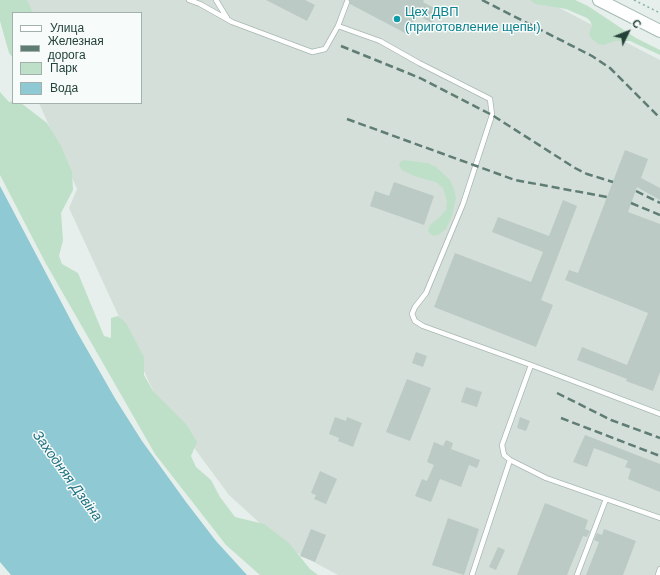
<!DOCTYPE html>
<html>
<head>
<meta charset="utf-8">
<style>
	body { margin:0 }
	#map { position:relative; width:660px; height:575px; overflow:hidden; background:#e6efeb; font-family:Arial,sans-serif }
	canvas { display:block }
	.legend { position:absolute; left:12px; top:12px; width:130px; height:92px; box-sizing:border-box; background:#f7fbf9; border:1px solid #a3b1ad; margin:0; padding:5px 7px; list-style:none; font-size:12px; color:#24423a }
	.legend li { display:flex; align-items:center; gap:8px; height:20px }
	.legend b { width:20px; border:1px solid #a3b1ad }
	.north { position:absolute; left:608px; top:12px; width:40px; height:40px; -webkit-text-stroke:3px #f7fbf9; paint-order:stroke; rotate:47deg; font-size:11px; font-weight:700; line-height:16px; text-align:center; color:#24423a }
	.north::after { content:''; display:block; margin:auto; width:14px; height:18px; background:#24423a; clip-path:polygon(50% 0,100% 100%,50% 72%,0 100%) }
</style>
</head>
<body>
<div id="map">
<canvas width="660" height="575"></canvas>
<ul class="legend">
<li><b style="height:5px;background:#fff"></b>Улица</li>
<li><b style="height:5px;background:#5f7d75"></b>Железная дорога</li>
<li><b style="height:11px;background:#bfe0c8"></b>Парк</li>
<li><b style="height:11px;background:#8ec9d4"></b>Вода</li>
</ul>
<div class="north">С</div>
</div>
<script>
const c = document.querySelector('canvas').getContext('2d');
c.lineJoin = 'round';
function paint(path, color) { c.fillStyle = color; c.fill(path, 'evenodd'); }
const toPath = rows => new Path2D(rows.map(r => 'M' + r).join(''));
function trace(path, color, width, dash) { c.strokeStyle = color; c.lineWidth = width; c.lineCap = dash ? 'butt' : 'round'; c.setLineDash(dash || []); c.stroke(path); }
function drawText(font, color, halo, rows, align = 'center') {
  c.font = font + ' Arial,sans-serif'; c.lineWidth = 3; c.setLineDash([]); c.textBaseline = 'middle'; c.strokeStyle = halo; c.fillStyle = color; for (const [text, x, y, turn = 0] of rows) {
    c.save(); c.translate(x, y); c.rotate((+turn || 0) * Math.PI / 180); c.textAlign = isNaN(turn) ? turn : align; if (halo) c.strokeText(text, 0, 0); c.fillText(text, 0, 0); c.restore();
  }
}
paint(toPath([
	[13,0,544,0,660,60,660,575,338,575,286,547,229,495,155,395,69,208,77,189,39,103,141,103,141,13,16,13]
]), '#d4dfda');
paint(toPath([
	[0,0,27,0,33,13,13,13,13,58,9,53,0,21],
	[530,0,575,0,588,6,636,38,660,50,660,55,630,41,616,41,603,45,598,44,591,38,589,34,592,25,590,21,587,18,566,9,536,4],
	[0,92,9,102,13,101,13,103,21,103,47,123,61,146,72,172,73,190,61,213,63,240,59,256,62,264,78,273,104,336,111,338,111,318,118,316,126,323,144,357,144,375,153,391,186,424,197,442,191,456,196,467,211,480,220,497,235,517,264,524,289,543,310,569,318,575,260,575,226,545,155,454,45,262,0,175],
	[404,160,428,163,436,167,450,180,454,189,456,198,452,216,446,229,438,235,434,236,430,234,428,230,430,225,440,217,446,210,447,201,443,188,436,182,414,176,402,170,399,166,400,162]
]), '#bfe0c8');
paint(toPath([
	[0,186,77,332,116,400,142,441,186,502,216,541,247,575,11,575,0,562]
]), '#8ec9d4');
paint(toPath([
	[266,0,305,0,315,5,307,21],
	[350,0,424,0,423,2,438,10,432,23,417,15,407,34,350,4],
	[625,150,648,159,641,178,660,188,660,200,637,187,628,212,660,224,660,372,653,391,626,381,627,379,577,360,582,347,627,365,648,313,565,280,569,270,578,273],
	[394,182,434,196,424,225,370,206,375,191,389,196],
	[563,200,577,206,541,300,553,305,536,347,434,307,455,253,531,282,543,252,492,232,498,217,549,236],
	[416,352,427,356,423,367,412,363],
	[407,379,431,388,410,441,386,432],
	[466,387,482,392,477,407,461,402],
	[335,417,346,421,347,417,362,423,353,447,338,441,339,438,329,434],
	[520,417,530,421,526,431,517,428],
	[585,435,660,464,660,492,628,479,631,469,625,467,628,461,594,448,587,467,573,462],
	[446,440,453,443,451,449,480,460,477,468,469,465,461,487,440,479,431,502,415,496,422,479,427,481,434,465,427,462,434,442,443,446],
	[320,471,337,479,326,504,314,499,316,495,311,493],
	[545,503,588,520,585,529,590,531,587,537,583,536,567,575,517,575],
	[448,518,479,529,464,575,432,565],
	[311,529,326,535,315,562,300,556],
	[604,529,636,541,623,575,586,575,599,542,594,540,597,533,602,535],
	[498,547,505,550,496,570,489,567]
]), '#bbcac4');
const lane = toPath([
	[189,0,200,4,232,22,312,52,325,49,338,26],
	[216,0,227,18],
	[347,2,338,26,380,41,419,63,490,99,492,115,463,204,426,293,415,307,412,314,415,321,423,326,531,365,660,414],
	[531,365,502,445,504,455,510,460,546,478,660,518],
	[472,575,510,460],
	[577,575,606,499],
	[658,575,660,569]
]);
const secondary = toPath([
	[599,0,660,31]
]);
trace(lane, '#a8b8b2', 6);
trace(secondary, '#a4bbb3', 14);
trace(toPath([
	[634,0,660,13]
]), '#86b3a5', 1.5, [2, 3]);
trace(lane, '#fff', 4.5);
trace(secondary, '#fff', 12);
trace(toPath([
	[482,0,592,56,610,68,660,118],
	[341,46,420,78,492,115,575,168,587,174,613,182],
	[347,119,515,180,607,197],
	[636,191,660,203],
	[631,203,660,215],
	[557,393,611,420,660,438],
	[561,418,660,456]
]), '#5f7d75', 2.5, [8, 4]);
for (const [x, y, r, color] of [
	[397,19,4,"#0f9aa8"]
]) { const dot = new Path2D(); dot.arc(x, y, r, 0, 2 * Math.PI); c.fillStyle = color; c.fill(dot); trace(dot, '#f7fbf9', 1.5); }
drawText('13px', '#0d838f', '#f7fbf9', [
	["Цех ДВП",405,12],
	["(приготовление щепы)",405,27]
], 'left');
drawText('italic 14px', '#1c6f80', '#f7fbf9', [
	["Заходняя Дзвіна",67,476,54]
]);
</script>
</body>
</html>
